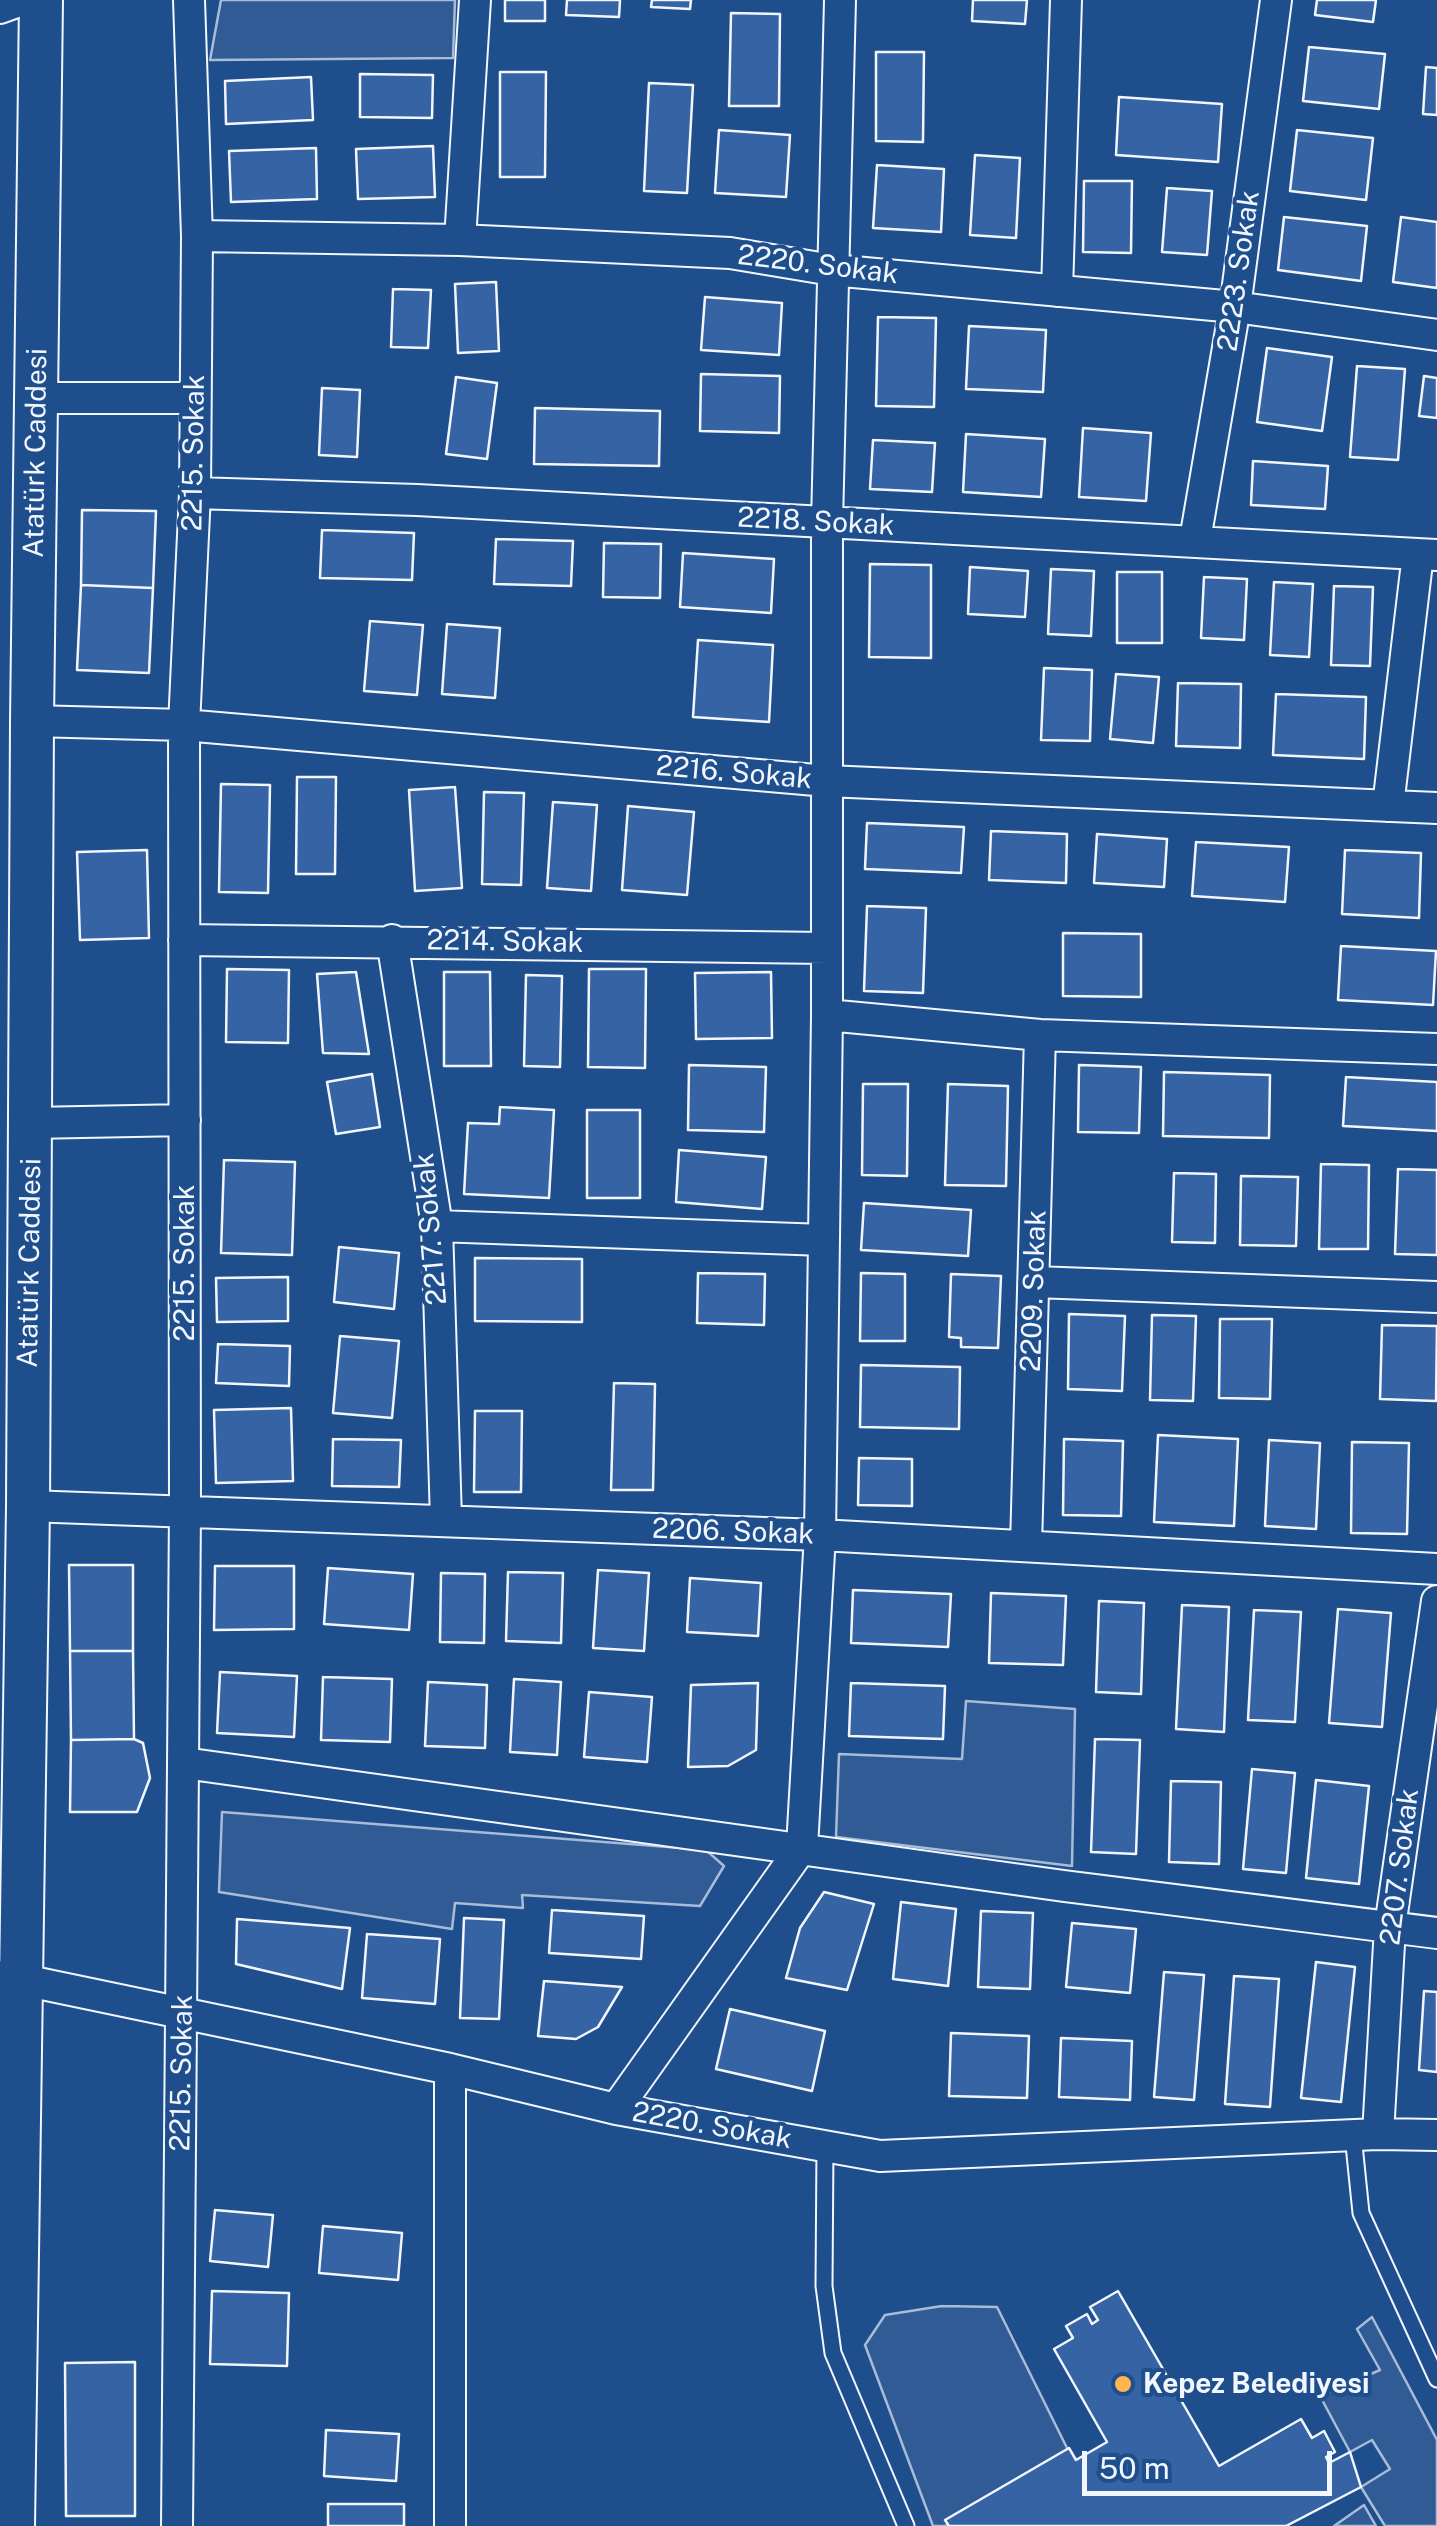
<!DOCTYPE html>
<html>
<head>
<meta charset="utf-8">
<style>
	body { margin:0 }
	#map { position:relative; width:1437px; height:2526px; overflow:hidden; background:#1f4e8c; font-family:"Public Sans",sans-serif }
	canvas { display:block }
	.scale { position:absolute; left:1082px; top:2451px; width:250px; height:45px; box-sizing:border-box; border:5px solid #f2f6ff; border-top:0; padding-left:12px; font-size:30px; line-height:35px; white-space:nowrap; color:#f2f6ff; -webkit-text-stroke:8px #1f4e8c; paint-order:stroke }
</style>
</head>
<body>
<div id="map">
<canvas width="1437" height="2526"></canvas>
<div class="scale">50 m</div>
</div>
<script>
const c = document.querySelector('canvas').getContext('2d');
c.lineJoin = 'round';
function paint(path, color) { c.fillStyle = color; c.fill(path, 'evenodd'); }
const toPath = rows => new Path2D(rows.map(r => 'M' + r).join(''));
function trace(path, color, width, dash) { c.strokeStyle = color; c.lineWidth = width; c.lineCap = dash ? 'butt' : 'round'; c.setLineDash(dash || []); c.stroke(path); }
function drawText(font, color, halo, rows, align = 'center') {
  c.font = font + ' "Public Sans",sans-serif'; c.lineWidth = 8; c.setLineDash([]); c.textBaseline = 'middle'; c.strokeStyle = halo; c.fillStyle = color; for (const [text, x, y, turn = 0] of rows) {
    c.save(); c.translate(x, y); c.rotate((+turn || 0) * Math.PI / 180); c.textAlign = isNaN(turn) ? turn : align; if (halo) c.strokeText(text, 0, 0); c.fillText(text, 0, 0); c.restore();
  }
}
const green = toPath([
	[221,0,455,0,453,58,210,60,221,0],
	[966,1701,1075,1709,1072,1866,836,1837,839,1754,962,1759,966,1701],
	[222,1812,706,1850,724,1866,700,1906,522,1895,523,1908,455,1903,452,1929,219,1892,222,1812],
	[942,2306,997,2307,1073,2460,945,2526,933,2526,865,2345,885,2315,942,2306],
	[1372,2317,1437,2440,1437,2526,1385,2526,1361,2487,1390,2469,1372,2440,1350,2452,1320,2396,1380,2370,1357,2329,1372,2317],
	[1364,2505,1376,2526,1334,2526,1364,2505]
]);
paint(green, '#305b95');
trace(green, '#a8bbd7', 2.5);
const building = toPath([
	[505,0,545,0,545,21,505,21,505,0],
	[567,0,620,0,619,17,566,15,567,0],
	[652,0,691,0,690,9,651,7,652,0],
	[973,0,1027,0,1025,24,972,21,973,0],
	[1317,0,1376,0,1373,22,1315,15,1317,0],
	[731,13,780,14,779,106,729,106,731,13],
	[1309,47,1385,54,1379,109,1303,101,1309,47],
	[876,52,924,52,923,142,876,141,876,52],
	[1426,67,1437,68,1437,115,1423,114,1426,67],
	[500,72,546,72,545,177,500,177,500,72],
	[360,74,433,75,432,118,360,117,360,74],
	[311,77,313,120,226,124,225,81,311,77],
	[649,83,693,85,687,193,644,191,649,83],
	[1119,97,1222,104,1218,162,1116,155,1119,97],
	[719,130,790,135,786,197,715,193,719,130],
	[1297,130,1373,138,1366,200,1290,191,1297,130],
	[433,146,435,197,358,199,356,149,433,146],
	[316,148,317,199,231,202,229,151,316,148],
	[975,155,1020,158,1016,238,970,235,975,155],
	[877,165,944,169,941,232,873,228,877,165],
	[1084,181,1132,181,1131,253,1083,252,1084,181],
	[1167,188,1212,191,1207,255,1162,252,1167,188],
	[1284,217,1367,226,1361,281,1278,270,1284,217],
	[1401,217,1437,222,1437,288,1393,282,1401,217],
	[496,282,499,351,458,353,455,284,496,282],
	[393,289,431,290,428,348,391,347,393,289],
	[705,297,782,303,779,355,701,350,705,297],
	[878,317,936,318,934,407,876,406,878,317],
	[969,326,1046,330,1043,392,966,389,969,326],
	[1267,348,1332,357,1322,431,1257,422,1267,348],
	[1357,366,1405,369,1398,460,1350,457,1357,366],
	[701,374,780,376,779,433,700,431,701,374],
	[1424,376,1437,378,1437,418,1419,416,1424,376],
	[456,377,497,383,487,459,446,454,456,377],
	[322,388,360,390,357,457,319,455,322,388],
	[535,408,660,411,659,466,534,464,535,408],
	[1083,428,1151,433,1146,501,1079,497,1083,428],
	[966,434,1045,439,1041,497,963,492,966,434],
	[873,440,935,443,932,492,870,489,873,440],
	[1253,461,1328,466,1325,509,1251,505,1253,461],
	[82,510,156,511,153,588,81,585,82,510],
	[322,530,414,533,412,580,320,578,322,530],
	[496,539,573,541,571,586,494,584,496,539],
	[604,543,661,544,660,598,603,597,604,543],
	[683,553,774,559,771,613,680,607,683,553],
	[870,564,931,565,931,658,869,657,870,564],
	[970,567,1028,571,1025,617,968,614,970,567],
	[1051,569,1094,571,1091,636,1048,634,1051,569],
	[1117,572,1162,572,1162,643,1117,643,1117,572],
	[1204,577,1247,579,1244,640,1201,638,1204,577],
	[1274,582,1313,584,1309,657,1270,655,1274,582],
	[81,585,153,588,149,673,77,670,81,585],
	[1334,586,1373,587,1370,666,1331,665,1334,586],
	[370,621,423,625,417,695,364,691,370,621],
	[447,624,500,628,495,698,442,694,447,624],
	[698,640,773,645,769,722,693,717,698,640],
	[1044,668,1092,670,1090,741,1041,740,1044,668],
	[1116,674,1159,677,1153,743,1110,739,1116,674],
	[1178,683,1241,684,1240,748,1176,746,1178,683],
	[1276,694,1366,697,1364,759,1273,755,1276,694],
	[297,777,336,777,335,874,296,874,297,777],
	[221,784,270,785,268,893,219,892,221,784],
	[455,787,462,888,415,891,409,790,455,787],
	[484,792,524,793,521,885,482,884,484,792],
	[553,802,597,805,591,891,547,888,553,802],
	[628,806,694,812,687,895,622,890,628,806],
	[867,823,964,827,961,873,865,869,867,823],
	[991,831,1067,834,1066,883,989,880,991,831],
	[1097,834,1167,839,1164,887,1094,883,1097,834],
	[1196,842,1289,847,1285,902,1192,896,1196,842],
	[147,850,149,938,80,940,77,852,147,850],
	[1345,850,1421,853,1419,918,1342,914,1345,850],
	[867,906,926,908,923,993,864,991,867,906],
	[1063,933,1141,934,1141,997,1063,996,1063,933],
	[1341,946,1436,951,1433,1005,1338,1000,1341,946],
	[227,969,289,970,288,1043,226,1042,227,969],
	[589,969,646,969,645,1068,588,1067,589,969],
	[356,972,369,1054,323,1053,317,974,356,972],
	[444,972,490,972,491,1066,444,1066,444,972],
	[771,972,772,1038,696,1039,695,973,771,972],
	[526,975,562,976,560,1067,524,1066,526,975],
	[689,1065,766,1067,764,1132,688,1130,689,1065],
	[1079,1065,1141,1067,1139,1133,1078,1132,1079,1065],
	[1164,1072,1270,1075,1269,1138,1163,1136,1164,1072],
	[372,1074,380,1127,336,1134,327,1082,372,1074],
	[1346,1077,1437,1082,1437,1131,1343,1126,1346,1077],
	[863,1084,908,1084,907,1176,862,1175,863,1084],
	[948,1084,1008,1086,1006,1186,945,1185,948,1084],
	[500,1107,554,1110,549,1198,464,1194,468,1123,499,1124,500,1107],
	[587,1110,640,1110,640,1198,587,1198,587,1110],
	[679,1150,766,1157,762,1209,676,1202,679,1150],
	[224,1160,295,1162,292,1255,221,1253,224,1160],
	[1321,1164,1369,1165,1368,1249,1319,1249,1321,1164],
	[1398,1169,1437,1170,1437,1255,1395,1254,1398,1169],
	[1174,1173,1216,1174,1215,1243,1172,1242,1174,1173],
	[1241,1176,1298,1177,1296,1246,1240,1245,1241,1176],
	[864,1203,971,1210,968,1256,861,1250,864,1203],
	[339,1247,399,1253,394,1309,334,1302,339,1247],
	[475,1258,582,1259,582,1322,475,1321,475,1258],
	[698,1273,765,1274,764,1325,697,1323,698,1273],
	[861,1273,905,1274,905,1341,860,1341,861,1273],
	[951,1274,1001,1276,998,1348,961,1347,961,1338,949,1337,951,1274],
	[288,1277,288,1321,217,1322,216,1278,288,1277],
	[1069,1314,1125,1316,1122,1391,1068,1389,1069,1314],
	[1152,1315,1196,1316,1193,1401,1150,1400,1152,1315],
	[1220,1319,1272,1319,1270,1399,1219,1398,1220,1319],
	[1382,1325,1437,1326,1436,1401,1380,1399,1382,1325],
	[340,1336,399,1341,392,1418,333,1413,340,1336],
	[218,1344,290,1346,289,1386,216,1383,218,1344],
	[861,1365,960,1367,959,1429,860,1427,861,1365],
	[614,1383,655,1384,653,1490,611,1490,614,1383],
	[291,1408,293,1481,216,1483,214,1410,291,1408],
	[475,1411,522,1411,521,1492,474,1492,475,1411],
	[1158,1435,1238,1439,1234,1526,1154,1522,1158,1435],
	[333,1439,401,1440,399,1487,332,1486,333,1439],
	[1064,1439,1123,1441,1121,1516,1063,1515,1064,1439],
	[1269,1440,1320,1443,1316,1529,1265,1526,1269,1440],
	[1352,1442,1409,1443,1407,1534,1351,1533,1352,1442],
	[859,1458,912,1459,912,1506,858,1505,859,1458],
	[69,1565,133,1565,133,1651,70,1651,69,1565],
	[215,1566,294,1566,294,1629,214,1630,215,1566],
	[328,1568,413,1574,409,1630,324,1624,328,1568],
	[598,1570,649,1573,644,1651,593,1648,598,1570],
	[508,1572,563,1573,561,1643,506,1641,508,1572],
	[441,1573,485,1574,484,1643,440,1642,441,1573],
	[690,1578,761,1583,758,1636,687,1632,690,1578],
	[853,1590,951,1594,948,1647,851,1643,853,1590],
	[991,1593,1066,1596,1063,1665,989,1663,991,1593],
	[1099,1601,1144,1603,1141,1694,1096,1692,1099,1601],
	[1182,1605,1229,1607,1224,1732,1176,1729,1182,1605],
	[1338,1609,1391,1613,1382,1727,1329,1723,1338,1609],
	[1254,1610,1301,1612,1295,1722,1248,1720,1254,1610],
	[70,1651,133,1651,134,1739,71,1740,70,1651],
	[220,1672,297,1676,294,1737,217,1733,220,1672],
	[323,1677,392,1679,390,1742,321,1740,323,1677],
	[514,1679,561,1682,557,1755,510,1752,514,1679],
	[428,1682,487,1685,485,1748,425,1746,428,1682],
	[758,1683,756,1750,728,1766,688,1767,691,1685,758,1683],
	[851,1683,945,1686,943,1739,849,1736,851,1683],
	[589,1692,652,1697,647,1762,584,1757,589,1692],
	[134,1739,143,1743,150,1778,137,1812,70,1812,71,1740,134,1739],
	[1095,1739,1140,1740,1136,1854,1091,1852,1095,1739],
	[1252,1769,1295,1773,1286,1873,1243,1869,1252,1769],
	[1316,1780,1369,1786,1359,1884,1306,1878,1316,1780],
	[1171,1781,1221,1782,1219,1864,1169,1862,1171,1781],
	[824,1892,874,1904,847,1990,786,1978,800,1928,824,1892],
	[901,1902,956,1909,948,1986,893,1979,901,1902],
	[552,1910,644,1916,641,1959,549,1953,552,1910],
	[981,1911,1033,1913,1030,1989,978,1987,981,1911],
	[464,1918,504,1920,499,2019,460,2018,464,1918],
	[237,1919,350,1928,342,1989,236,1964,237,1919],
	[1072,1923,1136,1929,1130,1993,1066,1987,1072,1923],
	[367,1934,440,1939,435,2004,362,1998,367,1934],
	[1316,1962,1355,1967,1341,2102,1301,2098,1316,1962],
	[1164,1972,1204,1975,1194,2100,1154,2097,1164,1972],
	[1234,1976,1279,1979,1270,2107,1225,2104,1234,1976],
	[544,1981,622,1987,598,2027,576,2039,538,2036,544,1981],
	[1424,1991,1437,1992,1437,2072,1419,2070,1424,1991],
	[730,2009,825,2031,812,2091,716,2069,730,2009],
	[951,2033,1029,2036,1027,2098,949,2096,951,2033],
	[1061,2038,1132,2041,1130,2100,1059,2097,1061,2038],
	[215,2210,273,2215,268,2267,210,2261,215,2210],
	[323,2226,402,2233,398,2280,319,2273,323,2226],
	[212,2291,289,2293,287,2366,210,2364,212,2291],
	[1118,2291,1219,2466,1301,2419,1312,2438,1324,2431,1335,2452,1326,2457,1329,2463,1350,2452,1361,2487,1286,2526,949,2526,945,2520,1069,2448,1076,2460,1107,2442,1054,2349,1073,2338,1066,2326,1087,2314,1092,2324,1098,2320,1090,2307,1118,2291],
	[135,2362,135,2516,66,2516,65,2363,135,2362],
	[326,2430,399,2434,396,2481,324,2476,326,2430],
	[328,2504,404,2504,404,2526,328,2526,328,2504]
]);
paint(building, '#3563a3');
trace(building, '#f2f6ff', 2.5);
const service = toPath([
	[1353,2135,1361,2213,1437,2379],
	[825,2146,824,2286,833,2353,906,2526]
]);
const minor = toPath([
	[0,8,22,0],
	[197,236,460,240,730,253,832,270,1235,307,1437,335],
	[460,240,475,0],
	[1057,291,1066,0],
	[38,398,195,398],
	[195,493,417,500,1437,555],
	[1195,540,1235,307,1276,0],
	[32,721,184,725,827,781,1437,808],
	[1388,806,1418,554],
	[184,940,827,948],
	[392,940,437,1226,446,1520],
	[827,1015,1040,1035,1437,1049],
	[31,1123,185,1120],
	[437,1226,824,1240],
	[1035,1282,1437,1297],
	[28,1506,820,1535,1437,1569],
	[1026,1546,1040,1035],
	[184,1763,1064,1886,1437,1933],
	[4,1976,450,2069,616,2109,880,2156,1378,2134,1437,2135],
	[450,2069,450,2526],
	[616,2109,802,1847,820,1535,827,1015,827,523,840,0],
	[1378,2134,1390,1927,1437,1601],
	[177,2526,185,1509,184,725,195,493,197,236,189,0]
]);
const secondary = toPath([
	[13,2526,28,1506,32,721,41,0]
]);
trace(service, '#f2f6ff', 19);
trace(minor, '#f2f6ff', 34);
trace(secondary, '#f2f6ff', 46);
trace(service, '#1f4e8c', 15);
trace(minor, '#1f4e8c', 30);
trace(secondary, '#1f4e8c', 42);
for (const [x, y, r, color] of [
	[1123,2384,10,"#ffb74d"]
]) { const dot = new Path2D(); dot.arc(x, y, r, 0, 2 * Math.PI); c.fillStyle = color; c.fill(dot); trace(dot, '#1f4e8c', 4); }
drawText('28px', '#f2f6ff', '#1f4e8c', [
	["2220. Sokak",818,265,7],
	["2223. Sokak",1239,271,-82],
	["Atatürk Caddesi",36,453,-89],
	["2215. Sokak",194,453,-89],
	["2218. Sokak",816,522,3],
	["2216. Sokak",734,773,5],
	["2214. Sokak",505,942,1],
	["2217. Sokak",431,1229,-95],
	["Atatürk Caddesi",30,1263,-89],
	["2215. Sokak",185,1263,-90],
	["2209. Sokak",1034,1291,-88],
	["2206. Sokak",733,1532,2],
	["2207. Sokak",1400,1867,-83],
	["2215. Sokak",182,2073,-89],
	["2220. Sokak",712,2126,10]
]);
drawText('bold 28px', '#f2f6ff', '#1f4e8c', [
	["Kepez Belediyesi",1143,2384]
], 'left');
</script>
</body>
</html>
